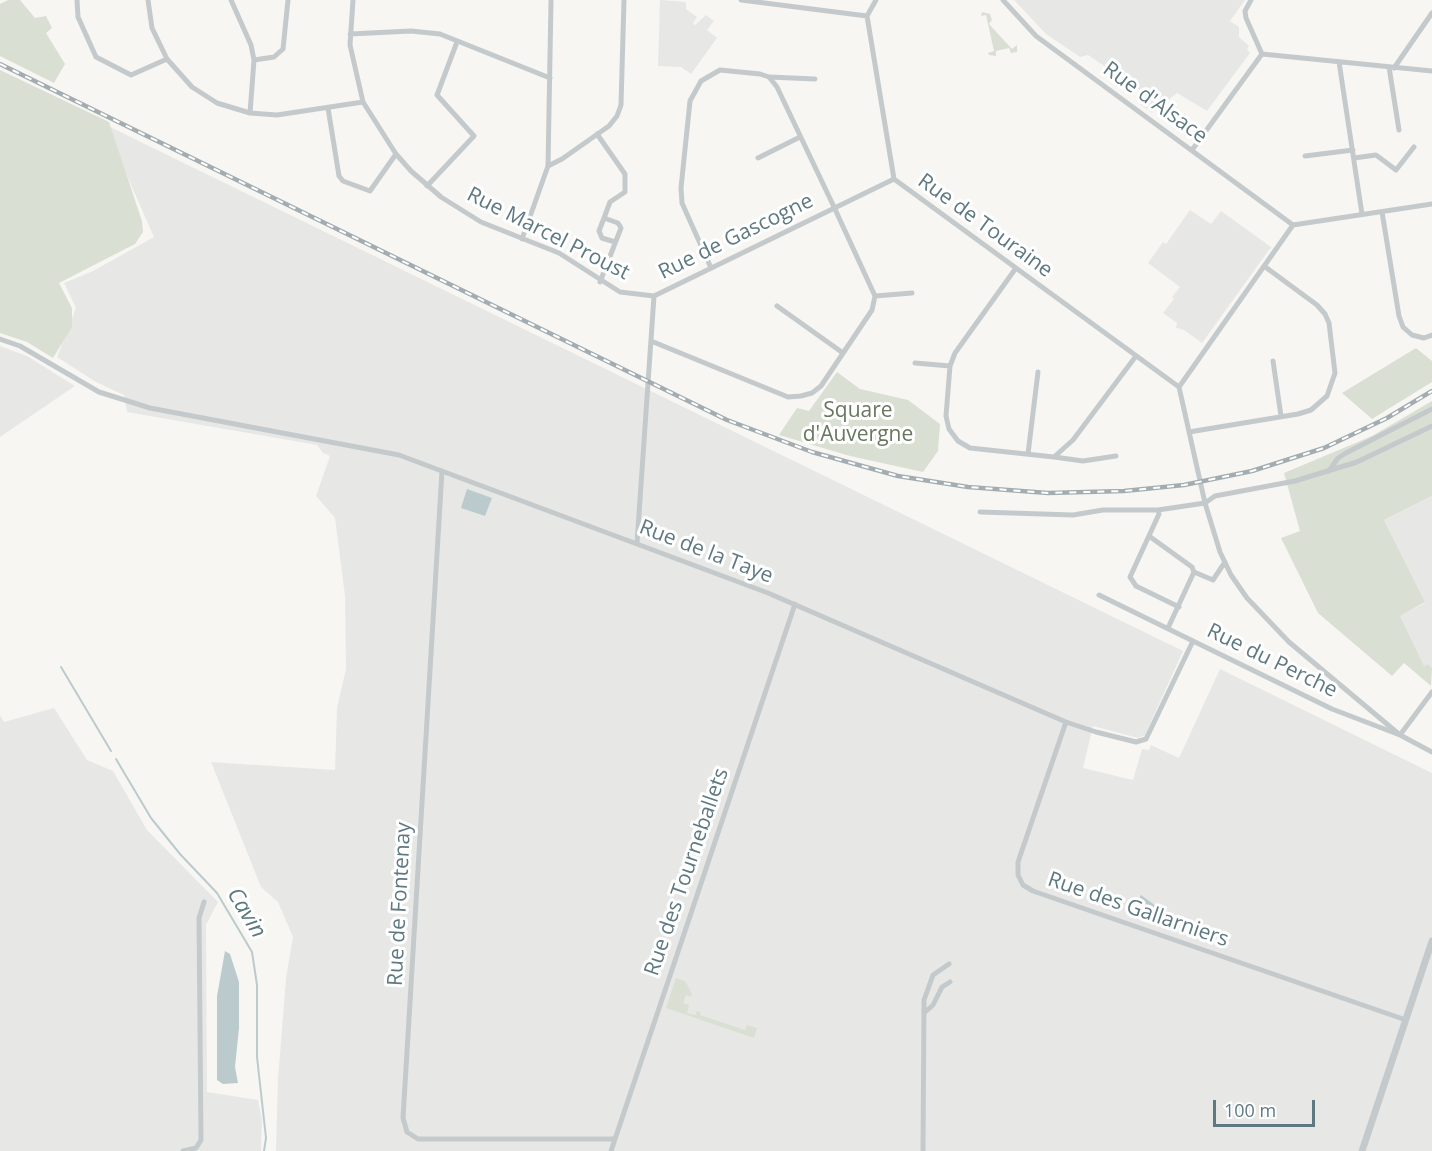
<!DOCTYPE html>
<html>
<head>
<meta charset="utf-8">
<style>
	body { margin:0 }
	#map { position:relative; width:1432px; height:1151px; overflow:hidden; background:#f7f6f3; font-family:"Open Sans",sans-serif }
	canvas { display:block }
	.scale { position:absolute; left:1213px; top:1100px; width:102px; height:27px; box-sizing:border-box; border:3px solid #5e7981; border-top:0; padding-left:8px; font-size:18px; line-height:21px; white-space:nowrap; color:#5e7981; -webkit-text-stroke:4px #fff; paint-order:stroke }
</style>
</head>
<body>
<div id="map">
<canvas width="1432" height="1151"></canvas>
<div class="scale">100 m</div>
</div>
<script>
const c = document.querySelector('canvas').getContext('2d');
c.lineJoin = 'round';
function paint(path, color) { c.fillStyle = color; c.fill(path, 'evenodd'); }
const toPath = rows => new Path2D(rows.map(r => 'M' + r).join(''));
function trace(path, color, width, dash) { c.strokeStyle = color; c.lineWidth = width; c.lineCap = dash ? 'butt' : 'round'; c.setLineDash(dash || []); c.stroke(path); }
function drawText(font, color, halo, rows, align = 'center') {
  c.font = font + ' "Open Sans",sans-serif'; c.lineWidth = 6; c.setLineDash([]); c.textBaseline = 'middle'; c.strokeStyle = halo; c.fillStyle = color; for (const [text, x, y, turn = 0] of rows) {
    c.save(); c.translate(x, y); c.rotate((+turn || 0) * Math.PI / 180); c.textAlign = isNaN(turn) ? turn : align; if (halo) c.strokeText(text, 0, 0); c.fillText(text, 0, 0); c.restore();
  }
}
paint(toPath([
	[660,0,686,2,686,9,697,17,693,23,695,25,706,15,714,21,707,30,717,38,691,74,681,67,658,66],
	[1014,0,1245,0,1230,21,1239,27,1239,37,1249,46,1247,49,1250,53,1207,111,1177,93,1152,113,1140,104,1146,94,1088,55,1080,57,1046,34],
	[104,124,1183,651,1145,735,1138,738,1093,726,1083,768,1133,780,1142,749,1149,750,1151,745,1179,758,1220,669,1432,773,1432,1151,276,1151,278,1079,286,978,293,937,278,902,261,887,211,762,335,770,337,708,346,669,345,596,335,518,316,496,330,456,323,453,317,445,127,412,124,395,96,382,57,357,76,308,64,283,93,271,154,237],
	[1190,210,1211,224,1221,211,1271,247,1202,343,1184,330,1176,328,1177,323,1163,313,1174,299,1172,297,1180,287,1148,263,1163,242,1166,244],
	[0,346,27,356,75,386,0,437],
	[1432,496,1432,668,1428,664,1424,666,1399,616,1425,603,1384,520],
	[54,708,87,760,113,771,147,830,218,902,206,925,207,1092,258,1100,262,1120,261,1151,0,1151,0,715,4,722]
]), '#e7e8e6');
paint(toPath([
	[8,0,20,0,35,18,46,16,52,28,46,33,65,64,54,83,0,56,0,4],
	[982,12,990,14,992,20,989,24,1012,49,1017,45,1017,52,1011,53,1009,48,996,51,996,56,989,55,988,53,994,51,986,15,981,16],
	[0,70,109,122,142,221,143,232,135,244,59,283,72,308,72,327,53,358,27,342,0,333],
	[1416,348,1432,361,1432,382,1372,419,1342,393],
	[837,372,860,389,908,400,940,424,938,451,923,472,850,456,779,435,797,408,809,411],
	[1432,401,1432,496,1384,520,1425,602,1400,616,1424,666,1428,664,1432,668,1431,686,1404,663,1392,676,1318,613,1281,538,1300,531,1284,473,1372,436],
	[676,978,685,981,692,994,691,997,686,995,683,1003,689,1005,687,1013,695,1015,697,1011,700,1012,700,1015,745,1030,747,1025,757,1028,754,1038,666,1008]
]), '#dadfd3');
paint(toPath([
	[467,489,492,498,485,516,461,508],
	[1141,895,1175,920,1170,928,1130,914],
	[225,951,230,954,239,982,239,1028,235,1067,238,1083,223,1084,217,1080,217,996]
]), '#bbcbcd');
trace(toPath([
	[61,667,111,751],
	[116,759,151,818,180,854,217,893,252,952,257,985,257,1057,266,1138,264,1151]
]), '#bbcbcd', 2);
trace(toPath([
	[77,0,78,17,96,57,131,75,167,59],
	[148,0,152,28,167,59,192,87,217,103,250,113,277,115,363,102],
	[231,0,251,45,254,60,250,113],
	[353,0,350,45,363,102,396,154,411,171,441,197,481,222,559,253,620,292,654,296],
	[741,0,867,16],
	[876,0,867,16,894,179,1179,387],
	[1003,0,1036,36,1293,225],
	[1251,0,1245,11,1246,18,1262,54],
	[350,34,411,31,440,34,550,78],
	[1262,54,1432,71],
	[254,60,274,57,283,49,288,0],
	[1339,62,1362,214],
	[1389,67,1399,130],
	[1394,68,1432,13],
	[769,77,815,79],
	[328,108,339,176,343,181,370,191,396,154],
	[597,134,625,174,625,192,610,202,604,218,618,223,621,228,600,282],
	[1192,150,1262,54],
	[1305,156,1353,150],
	[758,158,800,137],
	[1354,158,1376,155,1396,170,1414,147],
	[548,166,562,159,609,126,617,116,621,105,624,0],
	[427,186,474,136,437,95,457,42],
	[1382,212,1399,316,1403,327,1412,335,1424,338,1432,335],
	[604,218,599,231,602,238,615,242],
	[522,239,548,166,551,1],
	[1016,268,955,353,950,366,946,416,949,429,958,441,970,448,1054,457,1073,440,1136,356],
	[654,296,894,179],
	[875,296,912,293],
	[777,306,843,353],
	[0,339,20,346,99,392,150,408,399,455,768,593,1066,722,1096,732,1136,742,1146,739,1193,641],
	[651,341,788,397,801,396,812,393,821,386,872,310,875,296,834,207,777,87,769,77,760,74,720,70,701,81,690,101,681,188,682,203,711,268],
	[1273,361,1281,416],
	[915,363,950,366],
	[1189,432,1298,414,1311,410,1327,396,1335,373,1329,323,1325,314,1317,305,1264,266],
	[1028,454,1038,372],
	[1054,457,1083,461,1116,456],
	[442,471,403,1118,407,1132,418,1139,613,1139],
	[1329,471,1338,458,1346,453,1432,409],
	[1158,510,1159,514,1130,577,1136,586,1179,607],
	[980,512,1073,515,1103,510,1158,510,1205,503,1215,496,1295,481,1357,462,1432,426],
	[1149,536,1192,567,1194,572,1168,628],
	[637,543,654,296],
	[1194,572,1213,580,1225,562],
	[1099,595,1332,709,1400,735,1432,752],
	[1066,722,1018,862,1018,875,1023,885,1033,891,1406,1020],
	[1400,735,1289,642,1247,598,1231,575,1220,552,1205,503,1179,387,1293,225,1432,204],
	[1400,735,1432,692],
	[924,1013,933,1005,942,987,950,982],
	[183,1151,196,1148,201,1140,199,918,204,902],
	[611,1151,795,604],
	[923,1151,924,1000,933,975,949,964]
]), '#c4cacc', 5);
trace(toPath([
	[1362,1151,1432,941]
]), '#c4cacc', 7);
const rail = toPath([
	[0,64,727,420,812,452,898,476,968,487,1048,493,1124,491,1184,485,1252,471,1324,448,1387,418,1432,391]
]);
trace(rail, '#a3adb1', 4.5);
trace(rail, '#fff', 2, [7]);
drawText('21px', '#5e7981', '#fff', [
	["Rue d'Alsace",1155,103,36],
	["Rue de Touraine",985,226,36],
	["Rue Marcel Proust",548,234,27],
	["Rue de Gascogne",736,237,-26],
	["Rue de la Taye",706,552,21],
	["Rue du Perche",1272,661,26],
	["Rue des Tourneballets",687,872,-71],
	["Rue de Fontenay",400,904,-87],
	["Rue des Gallarniers",1138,910,19]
]);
drawText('21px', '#68785e', '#fff', [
	["Square",858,411],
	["d'Auvergne",858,435]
]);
drawText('italic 22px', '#597a7c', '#fff', [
	["Cavin",246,913,59]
]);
</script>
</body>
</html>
